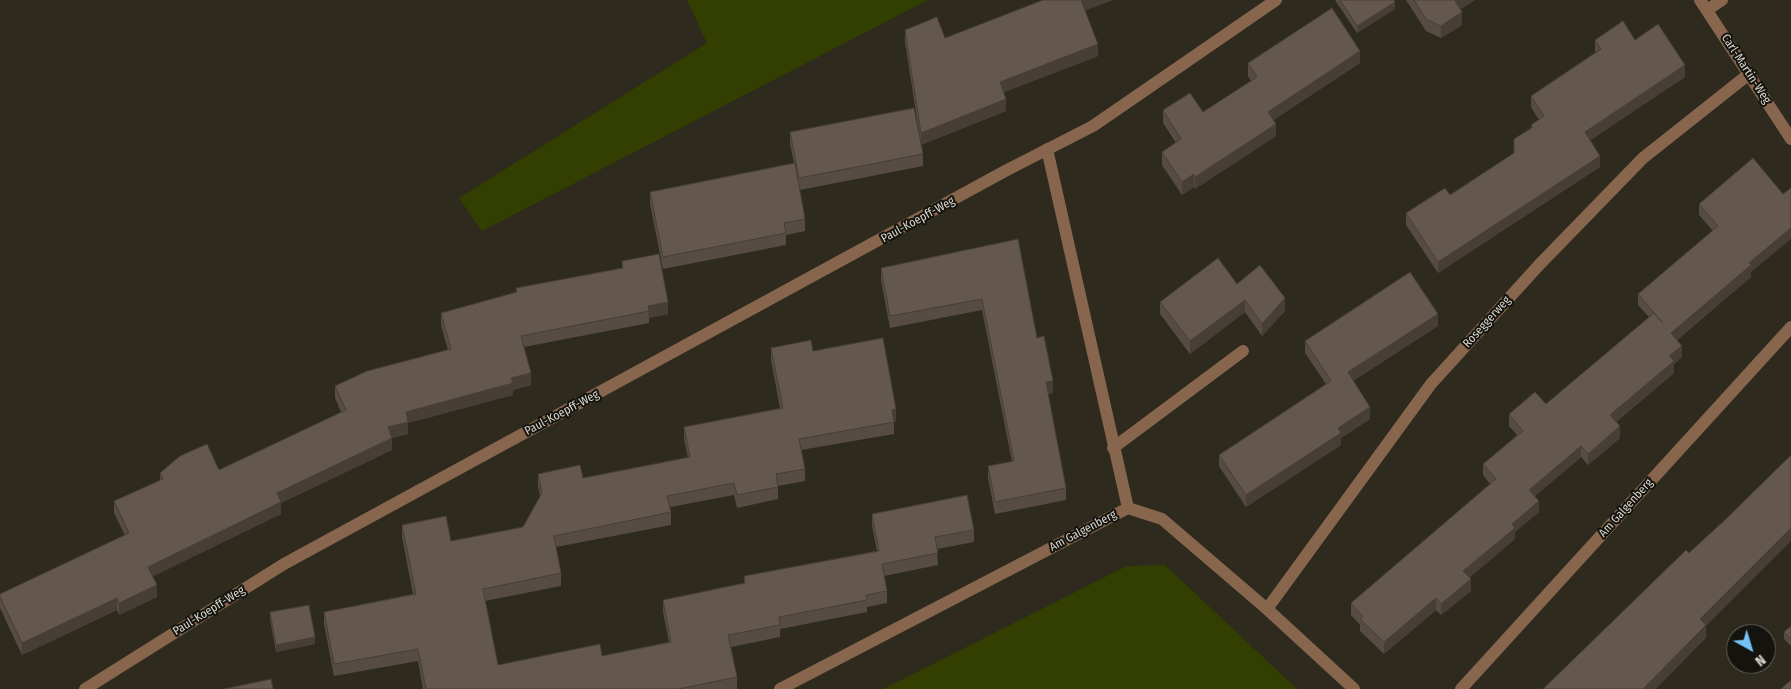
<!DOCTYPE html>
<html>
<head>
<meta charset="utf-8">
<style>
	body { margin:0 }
	#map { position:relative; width:1791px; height:689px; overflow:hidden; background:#2e2a1e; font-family:"Fira Sans Condensed",sans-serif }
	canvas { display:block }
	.north { position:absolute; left:1726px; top:624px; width:50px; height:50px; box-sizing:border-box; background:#14130d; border:1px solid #63615b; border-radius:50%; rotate:141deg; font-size:14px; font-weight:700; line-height:20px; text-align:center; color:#d9d7cf }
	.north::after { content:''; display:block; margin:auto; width:18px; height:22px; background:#73c1f5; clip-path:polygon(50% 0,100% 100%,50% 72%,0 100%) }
</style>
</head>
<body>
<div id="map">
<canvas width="1791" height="689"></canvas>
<div class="north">N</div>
</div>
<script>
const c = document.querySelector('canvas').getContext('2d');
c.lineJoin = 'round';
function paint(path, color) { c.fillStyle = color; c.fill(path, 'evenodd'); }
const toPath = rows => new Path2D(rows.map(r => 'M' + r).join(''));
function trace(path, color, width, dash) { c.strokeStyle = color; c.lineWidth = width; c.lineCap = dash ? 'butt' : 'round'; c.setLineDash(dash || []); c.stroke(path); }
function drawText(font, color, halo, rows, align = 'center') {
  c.font = font + ' "Fira Sans Condensed",sans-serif'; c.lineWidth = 4; c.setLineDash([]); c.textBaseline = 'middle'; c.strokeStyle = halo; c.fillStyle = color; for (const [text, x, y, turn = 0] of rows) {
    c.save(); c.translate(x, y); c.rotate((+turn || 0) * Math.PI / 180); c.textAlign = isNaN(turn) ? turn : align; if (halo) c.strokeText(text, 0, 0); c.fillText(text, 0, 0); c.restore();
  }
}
paint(toPath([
	[687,0,928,0,482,231,459,198,707,43],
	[1165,565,1297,689,883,689,1127,566]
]), '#323f00');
trace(toPath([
	[1700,0,1791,139],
	[1707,10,1722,0],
	[1047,149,1128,508],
	[1113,448,1243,351],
	[1267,609,1431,384,1539,265,1643,158,1749,74],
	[85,689,284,564,1007,170,1093,126,1276,0],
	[780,689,1128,508,1162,519,1267,609,1354,689],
	[1461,689,1791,327]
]), '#87664d', 12);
paint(toPath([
	[1113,0,1085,10,1098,56,1004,92,1006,111,921,145,905,42,905,30,945,38],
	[1335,0,1394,0,1395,9,1357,33],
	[1406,0,1475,0,1461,9,1462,25,1441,38,1426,31],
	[1595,40,1635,40,1685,77,1590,140,1600,167,1438,273,1406,225,1406,213,1450,195,1514,153,1531,128,1531,125,1539,120,1531,107,1531,96,1596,53,1595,51],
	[1248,63,1360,63,1273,120,1276,136,1195,189,1194,187,1182,195,1162,165,1162,152,1176,143,1163,123,1163,110,1203,112,1251,81,1248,76],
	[790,132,923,154,923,166,800,190,805,219,805,231,786,235,786,245,663,269,650,204,650,192,794,163,790,144],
	[1753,158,1751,277,1677,340,1682,357,1674,364,1674,373,1616,422,1620,438,1588,465,1581,457,1535,496,1539,512,1515,532,1515,539,1469,578,1471,591,1441,615,1436,610,1384,654,1360,631,1360,625,1351,615,1351,603,1490,484,1483,475,1483,464,1517,435,1509,426,1509,414,1546,404,1649,317,1638,305,1638,294,1713,231,1699,215,1699,204],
	[1018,239,1037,338,1053,393,1048,394,1066,488,1066,500,995,514,988,478,988,466,1012,462,982,310,890,328,881,280,881,268],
	[622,261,668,314,649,318,649,323,524,347,531,385,513,390,513,395,408,423,408,434,392,438,392,450,281,503,281,514,153,576,157,597,119,615,117,610,22,655,0,608,0,594,125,536,114,513,114,501,160,480,160,473,219,470,341,412,335,398,335,386,448,350,441,325,441,313,516,292,516,288,622,268],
	[1237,284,1285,311,1262,336,1245,312,1190,354,1160,314,1160,302],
	[1438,326,1353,381,1370,419,1341,438,1341,445,1246,507,1219,466,1219,455,1326,384,1305,353,1305,341],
	[771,348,813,351,896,422,894,422,894,434,801,450,805,469,805,481,778,486,778,499,737,508,734,495,670,507,671,512,671,525,556,547,561,573,561,586,485,601,498,665,602,656,669,642,663,612,663,600,744,583,744,576,877,551,872,526,872,514,974,530,974,542,937,549,938,565,884,576,887,591,887,603,867,607,867,612,780,629,780,637,731,647,737,677,737,689,423,689,418,661,334,676,324,624,324,612,413,594,402,537,402,525,451,541,523,527,540,496,538,486,538,474,583,478,688,458,684,439,684,427,780,408,771,360],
	[270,612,315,644,276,652,270,619],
	[1791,626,1791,646,1784,639,1784,632]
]), '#564c43');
paint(toPath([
	[1081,0,1113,0,1081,12],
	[1456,0,1475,0,1455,13,1455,1],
	[1395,2,1395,9,1357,33,1357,26],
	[1462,12,1462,25,1441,38,1441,26],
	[1098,44,1098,56,1000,94,1000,82],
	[1360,51,1360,63,1268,124,1268,112],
	[1685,65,1685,77,1585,144,1585,132],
	[1006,99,1006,111,921,145,921,133],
	[1276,124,1276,136,1195,189,1195,177],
	[1600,156,1600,167,1438,273,1438,262],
	[1194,174,1194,187,1182,195,1182,182],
	[1791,228,1791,239,1751,272,1751,277,1671,344,1671,333,1749,263],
	[1285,298,1285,311,1262,336,1262,324],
	[1245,300,1245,312,1190,354,1190,341],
	[668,302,668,314,649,318,648,306],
	[1438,314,1438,326,1348,384,1348,372],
	[1682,346,1682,357,1674,364,1674,373,1610,426,1610,415,1669,356],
	[531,373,531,385,513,390,513,395,408,423,408,434,388,439,388,427,406,412,511,378],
	[1053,381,1053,393,1046,394,1046,382],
	[1370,407,1370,419,1341,438,1341,445,1246,507,1246,495,1338,428],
	[896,409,896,422,892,422,892,410],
	[1620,426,1620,438,1588,465,1588,454],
	[392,438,392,450,281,503,281,514,148,579,148,567,277,493],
	[1581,446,1581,457,1529,501,1529,490],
	[1539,501,1539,512,1515,532,1515,539,1463,583,1463,571,1512,524],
	[1791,528,1791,541,1706,626,1706,638,1656,689,1643,689,1700,619],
	[1471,579,1471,591,1441,615,1441,604],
	[157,585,157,597,119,615,119,603],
	[117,598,117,610,22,655,22,643],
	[1436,598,1436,610,1384,654,1384,642],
	[315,637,315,644,276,652,276,645]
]), '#463e37');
const building = toPath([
	[1043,0,1081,0,1098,44,1000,82,1006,99,921,133,905,30,937,17,945,38,1043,0],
	[1340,0,1394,0,1395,2,1357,26,1340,0],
	[1414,0,1456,0,1455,1,1462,12,1441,26,1426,19,1414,0],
	[1332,8,1360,51,1268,112,1276,124,1195,177,1194,174,1182,182,1162,152,1181,139,1163,110,1190,93,1203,112,1257,77,1248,63,1332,8],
	[1623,21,1635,40,1658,24,1685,65,1585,132,1600,156,1438,262,1406,213,1445,188,1450,195,1514,153,1514,139,1533,127,1531,125,1544,116,1531,96,1601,49,1595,40,1623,21],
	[914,108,923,154,799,178,790,132,914,108],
	[1753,158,1783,194,1791,188,1791,228,1749,263,1751,265,1671,333,1682,346,1669,356,1674,361,1610,415,1620,426,1588,454,1581,446,1529,490,1539,501,1512,524,1515,528,1463,571,1471,579,1441,604,1436,598,1384,642,1360,619,1363,617,1351,603,1496,479,1483,464,1523,431,1509,414,1535,392,1546,404,1654,313,1663,323,1638,294,1718,226,1699,204,1753,158],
	[795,163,805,219,784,223,786,233,663,257,650,192,795,163],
	[1018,239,1037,338,1044,336,1053,381,1046,382,1066,488,995,502,988,466,1014,461,982,299,890,316,881,268,1018,239],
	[659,254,668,302,648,306,649,311,521,336,531,373,511,378,513,383,406,412,408,422,388,427,392,438,277,493,281,502,148,567,157,585,119,603,117,598,22,643,0,597,0,594,129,533,114,501,163,479,160,473,180,456,207,444,219,470,346,410,335,386,367,371,451,349,441,313,517,292,516,288,623,268,622,261,659,254],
	[1218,258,1237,284,1260,265,1285,298,1262,324,1245,300,1190,341,1160,302,1218,258],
	[1410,272,1438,314,1348,372,1370,407,1338,428,1341,433,1246,495,1219,455,1331,381,1305,341,1410,272],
	[883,338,896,409,892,410,894,422,799,439,805,469,776,474,778,487,737,495,734,483,667,496,671,512,554,536,561,573,483,589,498,665,600,644,602,656,671,642,663,600,745,583,744,576,879,551,872,514,967,495,974,530,935,537,938,553,882,564,887,591,866,595,867,600,779,617,780,625,728,635,737,677,678,689,426,689,418,649,334,664,324,612,416,594,402,525,446,516,451,541,523,527,542,493,538,474,580,465,583,478,690,457,684,427,783,408,771,348,811,340,813,351,883,338],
	[1791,455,1791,528,1700,619,1706,625,1643,689,1543,689,1686,550,1689,553,1727,518,1791,455],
	[309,605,315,637,276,645,270,612,309,605],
	[1791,626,1791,639,1784,632,1791,626],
	[271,679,273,689,224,689,271,679],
	[1791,680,1791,689,1781,689,1791,680]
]);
paint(building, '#64584e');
trace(building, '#463e37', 1);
drawText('12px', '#d9d7cf', '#14130d', [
	["Carl-Martin-Weg",1746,69,57],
	["Paul-Koepff-Weg",918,220,-29],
	["Roseggerweg",1487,322,-48],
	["Paul-Koepff-Weg",562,413,-28],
	["Am Galgenberg",1626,508,-48],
	["Am Galgenberg",1083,531,-28],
	["Paul-Koepff-Weg",209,611,-32]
]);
</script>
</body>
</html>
